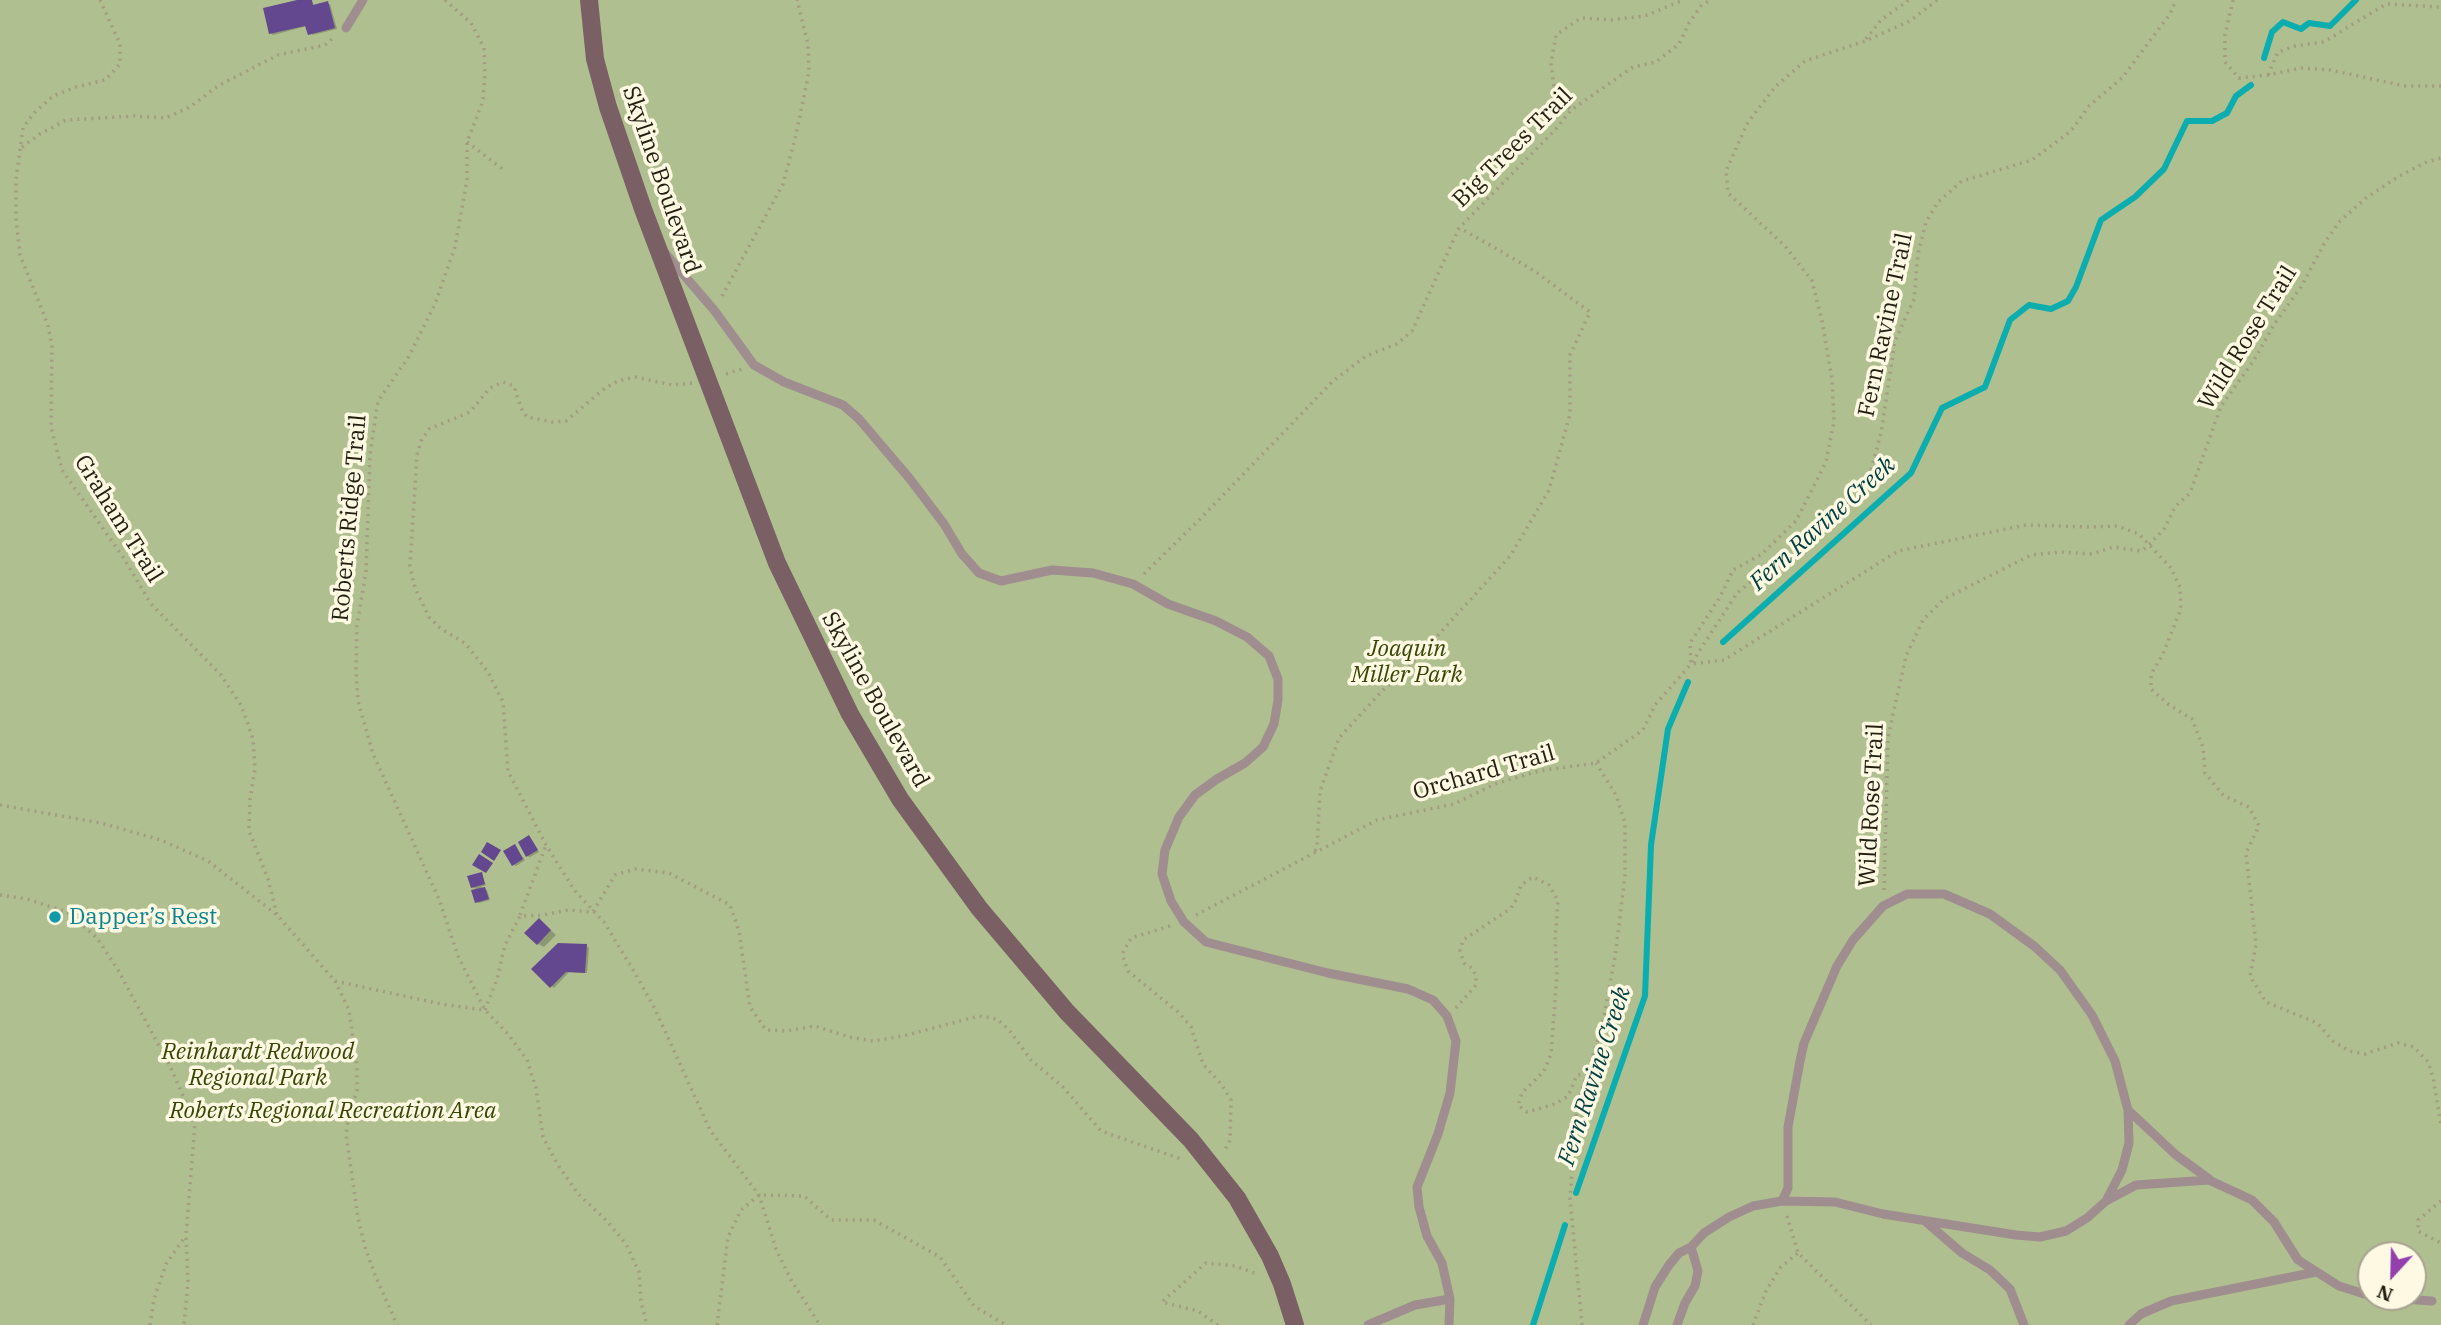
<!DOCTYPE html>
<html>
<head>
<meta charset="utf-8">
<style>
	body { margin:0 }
	#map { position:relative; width:2441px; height:1325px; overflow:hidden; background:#f4ecc7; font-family:"IBM Plex Serif",serif }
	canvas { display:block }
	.north { position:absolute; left:2357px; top:1241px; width:70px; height:70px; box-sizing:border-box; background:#fef9e3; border:2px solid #a6a28f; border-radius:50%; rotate:202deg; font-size:19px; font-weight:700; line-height:28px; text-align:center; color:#221f11 }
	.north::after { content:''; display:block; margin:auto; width:24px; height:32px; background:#9340ae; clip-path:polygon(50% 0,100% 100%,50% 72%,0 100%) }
</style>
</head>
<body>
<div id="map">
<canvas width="2441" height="1325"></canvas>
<div class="north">N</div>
</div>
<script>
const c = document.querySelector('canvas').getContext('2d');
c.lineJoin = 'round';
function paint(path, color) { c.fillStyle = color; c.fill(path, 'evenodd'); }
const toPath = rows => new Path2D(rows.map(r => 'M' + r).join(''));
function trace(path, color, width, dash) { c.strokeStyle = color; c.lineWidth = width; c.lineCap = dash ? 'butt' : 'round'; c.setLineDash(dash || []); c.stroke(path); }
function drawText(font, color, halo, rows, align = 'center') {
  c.font = font + ' "IBM Plex Serif",serif'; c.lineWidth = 7; c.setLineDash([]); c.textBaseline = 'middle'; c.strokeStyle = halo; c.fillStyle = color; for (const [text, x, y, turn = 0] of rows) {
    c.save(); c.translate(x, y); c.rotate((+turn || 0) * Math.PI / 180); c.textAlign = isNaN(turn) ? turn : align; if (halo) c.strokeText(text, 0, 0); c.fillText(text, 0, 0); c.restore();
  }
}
paint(toPath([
	[0,0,2441,0,2441,1325,0,1325],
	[2371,1255,2413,1255,2413,1297,2371,1297]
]), '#afbf8f');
paint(toPath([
	[311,1,315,6,330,4,337,29,312,35,307,26,273,35,271,33],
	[529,837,539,852,530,857,527,856],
	[515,846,525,860,516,866,513,864],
	[481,874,486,885,481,887,487,890,490,900,479,903,476,901,478,890,472,887],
	[540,920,556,935,544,947,538,944],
	[587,946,589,948,587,973,569,972,554,988,534,969]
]), '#0003');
trace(toPath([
	[2264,58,2272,32,2283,22,2301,29,2309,23,2330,26,2356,0],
	[1723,642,1911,473,1942,408,1985,387,2010,320,2029,305,2051,309,2068,301,2076,287,2101,220,2135,197,2164,169,2187,121,2212,121,2227,113,2236,96,2251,85],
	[1576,1193,1645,996,1651,845,1668,729,1688,682],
	[1533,1325,1565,1225]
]), '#0badaf', 6);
paint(toPath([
	[297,0,312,0,313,5,328,1,335,28,308,35,305,26,269,34,263,8],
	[529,835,538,850,526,857,518,842],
	[487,842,501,850,494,861,481,852],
	[515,844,523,859,512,866,503,851],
	[479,854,493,863,486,873,472,865],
	[482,872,485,884,471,888,467,876],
	[485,887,489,899,475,903,471,890],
	[539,918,551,930,537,945,524,933],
	[558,943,587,944,585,973,566,972,550,988,531,969]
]), '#63488f');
trace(toPath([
	[100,0,120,44,120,64,105,80,76,87,53,96,33,114,23,128,16,179,16,218,20,255,48,325,52,347,51,427,62,470,123,557,151,604,221,675,241,705,253,739,255,769,250,800,249,831,268,879,277,915],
	[445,0,471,23,484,48,485,72,483,101,467,142,467,180,455,247,435,304,408,358,378,401,370,454,366,572,357,625,356,671,358,701,373,754,439,899,458,956,485,1010,508,1034,527,1060,536,1088,543,1137,558,1165,578,1194,606,1220,626,1244,639,1272,641,1302,647,1325],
	[1937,0,1910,21,1865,41,1805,61,1776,86,1748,122,1726,171,1728,193,1785,246,1812,281,1822,321,1832,379,1834,421,1826,462,1796,521,1762,554,1733,570,1720,597,1690,643,1691,664,1724,660,1898,551,2026,525,2090,527,2117,526,2139,534,2171,568,2180,587,2181,609,2162,656,2151,674,2151,689,2168,704,2192,719,2203,747,2205,773,2224,796,2249,807,2259,826,2246,853,2256,945,2250,976,2266,1002,2317,1023,2333,1041,2349,1051,2365,1054,2398,1043,2414,1047,2428,1062,2433,1077,2441,1125],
	[2233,0,2225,35,2225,62,2239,78,2268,75,2301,68,2330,70,2405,86,2441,86],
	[1866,39,1881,20,1909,0],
	[2268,75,2278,52,2295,46,2324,42,2386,4,2441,7],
	[1570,109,1554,87,1551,63,1556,35,1581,18,1610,20,1645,16,1683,0],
	[467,142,505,171],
	[22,147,40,134,66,120,135,116,166,118,190,107,218,86,278,55,325,45,334,37],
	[722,296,783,184,796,135,809,72,808,44,797,0],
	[726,374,742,369],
	[692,383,672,385,635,377,618,381,605,388,566,421,553,422,527,417,521,408,514,386,503,382,490,388,470,412,429,429,421,441,417,455,410,566,415,588,429,617,440,628,466,644,488,672,503,702,508,771,546,845,575,891,604,922,635,973,655,1009,710,1130,759,1195,776,1249,791,1280,820,1325],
	[1144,574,1202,517,1332,382,1366,356,1397,344,1412,331,1459,228,1555,130,1571,110,1633,67,1656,62,1679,44,1689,23,1701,6,1710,0],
	[0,805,101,823,161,840,208,861,277,915,335,981,441,1004,485,1010],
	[1315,851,1317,848,1320,791,1339,738,1383,690,1419,656,1511,555,1549,490,1570,414,1570,355,1590,312,1533,270,1460,228],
	[1884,890,1888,737,1906,656,1923,620,1944,599,2031,555,2061,552,2092,554,2113,547,2141,551,2149,545,2164,529,2175,507,2190,493,2221,406,2254,360,2275,323,2301,287,2325,242,2340,221,2366,198,2396,178,2424,163,2441,158],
	[0,895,27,899,67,912,97,938,118,970,170,1066,195,1123,186,1236,188,1281,184,1325],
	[520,915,546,845],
	[1196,915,1377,820,1454,804,1495,784,1539,771,1596,763,1643,730,1655,705,1691,664,1737,593,1854,496,1870,474,1881,433,1895,341,1914,299,1918,254,1926,222,1938,202,1962,181,2032,160,2071,131,2089,106,2122,78,2170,14,2176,0],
	[1170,926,1131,938,1122,954,1128,971,1178,1012,1191,1027,1203,1064,1222,1085,1231,1100,1230,1140,1224,1152],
	[335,981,349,1010,357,1066,357,1091,349,1114,346,1134,358,1218,365,1247,375,1275,397,1325],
	[1456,1008,1476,985,1476,976,1472,968,1464,963,1460,951,1463,940,1510,909,1516,900,1521,885,1533,877,1549,885,1558,901,1555,941,1557,974,1551,1054,1544,1071,1522,1093,1518,1105,1527,1112,1555,1104,1568,1096,1577,1075,1588,1073],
	[485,1010,497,979,505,945,520,916,543,915,568,910,593,912,615,875,635,869,669,873,730,905,739,931,750,1007,766,1030,786,1031,815,1026,849,1037,873,1041,907,1035,979,1016,997,1019,1010,1031,1031,1060,1063,1087,1101,1131,1181,1159],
	[2441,1201,2418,1220,2418,1231,2441,1243],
	[1787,1216,1798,1253,1871,1325],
	[150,1325,154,1299,166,1264,185,1237],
	[717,1325,728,1237,741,1210,759,1195,804,1196,831,1220,874,1220,940,1257,974,1306,1006,1325],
	[1218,1325,1198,1311,1162,1302,1206,1263,1235,1266,1257,1274],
	[1582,1325,1570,1199,1577,1105,1602,1027,1615,957,1625,876,1625,823,1616,795,1596,763],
	[1753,1325,1766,1291,1780,1268,1798,1253]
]), '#a29c80', 3.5, [2, 5]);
trace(toPath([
	[346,28,363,0],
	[664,252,714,310,754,365,784,382,843,405,859,419,910,479,944,524,962,554,979,573,1001,581,1052,570,1093,573,1133,584,1168,604,1216,621,1247,637,1269,656,1278,679,1278,700,1274,724,1263,747,1245,763,1217,779,1195,795,1179,817,1165,850,1162,874,1171,901,1184,922,1206,942,1328,973,1408,989,1433,1000,1447,1016,1456,1041,1450,1093,1438,1134,1417,1187,1419,1207,1427,1236,1442,1263,1450,1299,1449,1325],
	[2128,1110,2176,1155,2209,1179],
	[1782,1201,1788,1188,1788,1127,1800,1061,1804,1043,1837,966,1853,940,1883,906,1907,894,1944,894,1990,914,2034,946,2060,970,2092,1015,2115,1061,2128,1110,2129,1143,2122,1170,2106,1201],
	[1925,1221,1962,1253,1990,1270,2010,1289,2024,1325],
	[1691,1247,1704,1233,1729,1217,1753,1206,1782,1201,1835,1202,1883,1214,2016,1235,2040,1237,2066,1231,2087,1218,2106,1201,2136,1185,2209,1180,2252,1200,2274,1222,2298,1260,2339,1286,2371,1296],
	[2374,1297,2432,1301],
	[1368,1325,1415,1305,1450,1299],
	[1643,1325,1655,1287,1669,1265,1679,1253,1691,1247,1698,1271,1695,1286,1685,1303,1677,1325],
	[2129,1325,2141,1314,2171,1301,2316,1272]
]), '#9f8d8f', 9);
trace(toPath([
	[589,0,595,59,608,107,643,209,777,563,850,714,900,799,979,908,1067,1012,1191,1140,1237,1198,1270,1256,1282,1284,1295,1325]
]), '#7a6064', 18);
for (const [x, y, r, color] of [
	[55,917,7,"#0f9aa8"]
]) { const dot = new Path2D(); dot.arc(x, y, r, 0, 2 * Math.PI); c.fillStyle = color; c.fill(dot); trace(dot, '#fef9e3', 2.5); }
drawText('23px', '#221f11', '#fef9e3', [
	["Big Trees Trail",1513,148,-45],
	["Skyline Boulevard",661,180,71],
	["Fern Ravine Trail",1886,325,-78],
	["Wild Rose Trail",2248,338,-58],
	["Roberts Ridge Trail",350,518,-85],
	["Graham Trail",118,519,58],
	["Skyline Boulevard",875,700,61],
	["Orchard Trail",1484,773,-16],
	["Wild Rose Trail",1872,805,-87]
]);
drawText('italic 23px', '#374605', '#fef9e3', [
	["Joaquin",1407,649],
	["Miller Park",1407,675],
	["Reinhardt Redwood",258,1052],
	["Regional Park",258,1078],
	["Roberts Regional Recreation Area",333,1111]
]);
drawText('23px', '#0d838f', '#fef9e3', [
	["Dapper’s Rest",69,917]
], 'left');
drawText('italic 24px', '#003f40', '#fef9e3', [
	["Fern Ravine Creek",1823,524,-42],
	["Fern Ravine Creek",1595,1076,-72]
]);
</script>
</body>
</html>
